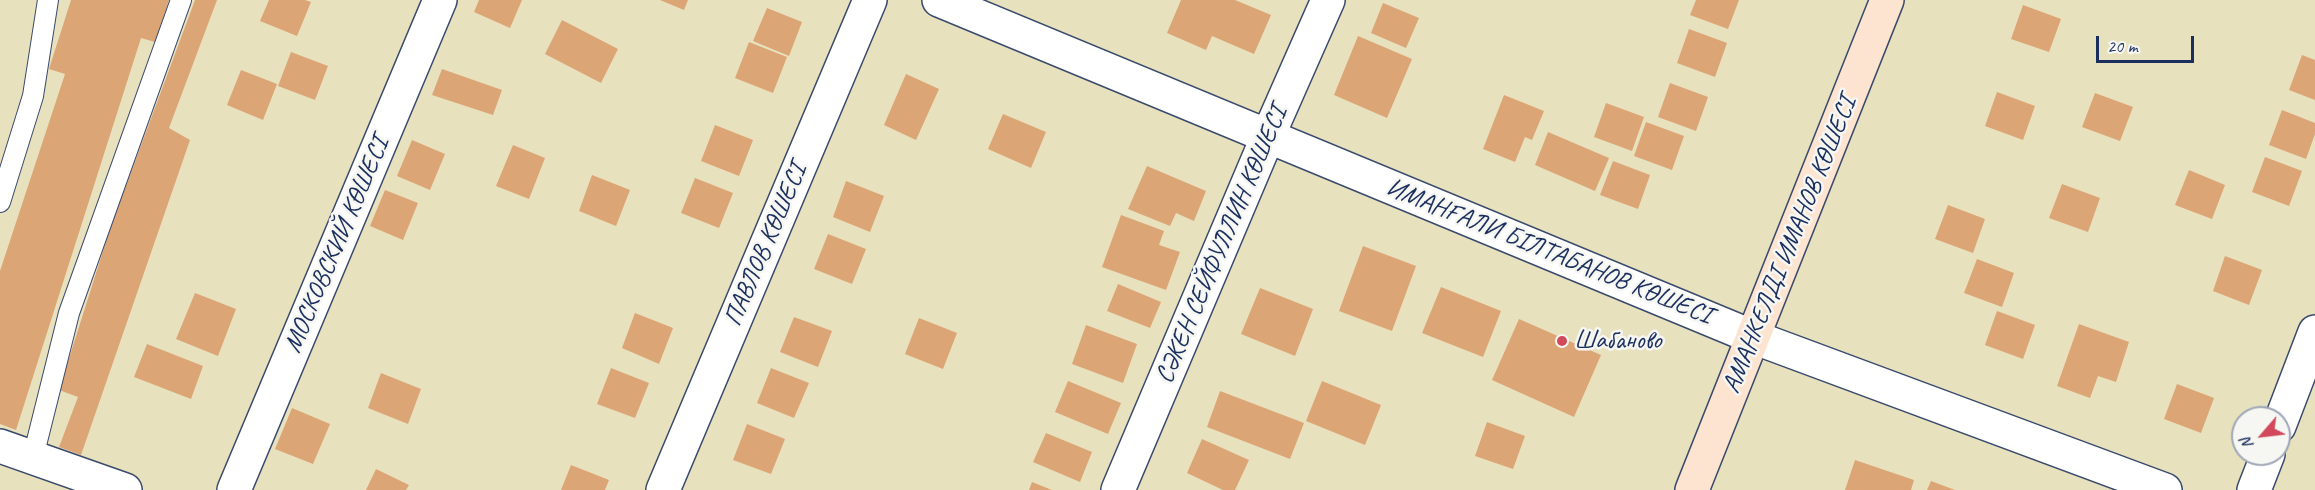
<!DOCTYPE html>
<html>
<head>
<meta charset="utf-8">
<style>
	body { margin:0 }
	#map { position:relative; width:2315px; height:490px; overflow:hidden; background:#e8e1be; font-family:Caveat,sans-serif }
	canvas { display:block }
	.north { position:absolute; left:2231px; top:406px; width:60px; height:60px; box-sizing:border-box; background:#f6f6f2; border:2px solid #9ea6b7; border-radius:50%; rotate:242deg; font-size:16px; font-weight:700; line-height:24px; text-align:center; color:#1b2f5e }
	.north::after { content:''; display:block; margin:auto; width:21px; height:27px; background:#d1495b; clip-path:polygon(50% 0,100% 100%,50% 72%,0 100%) }
	.scale { position:absolute; left:2096px; top:36px; width:98px; height:27px; box-sizing:border-box; border:3px solid #1b2f5e; border-top:0; padding-left:8px; font-size:18px; line-height:21px; white-space:nowrap; color:#1b2f5e; -webkit-text-stroke:4px #f6f6f2; paint-order:stroke }
</style>
</head>
<body>
<div id="map">
<canvas width="2315" height="490"></canvas>
<div class="north">N</div>
<div class="scale">20 m</div>
</div>
<script>
const c = document.querySelector('canvas').getContext('2d');
c.lineJoin = 'round';
function paint(path, color) { c.fillStyle = color; c.fill(path, 'evenodd'); }
const toPath = rows => new Path2D(rows.map(r => 'M' + r).join(''));
function trace(path, color, width, dash) { c.strokeStyle = color; c.lineWidth = width; c.lineCap = dash ? 'butt' : 'round'; c.setLineDash(dash || []); c.stroke(path); }
function drawText(font, color, halo, rows, align = 'center') {
  c.font = font + ' Caveat,sans-serif'; c.lineWidth = 5; c.setLineDash([]); c.textBaseline = 'middle'; c.strokeStyle = halo; c.fillStyle = color; for (const [text, x, y, turn = 0] of rows) {
    c.save(); c.translate(x, y); c.rotate((+turn || 0) * Math.PI / 180); c.textAlign = isNaN(turn) ? turn : align; if (halo) c.strokeText(text, 0, 0); c.fillText(text, 0, 0); c.restore();
  }
}
paint(toPath([
	[71,0,169,0,155,42,141,38,16,430,0,424,0,271,65,74,49,69],
	[195,0,217,0,169,128,190,140,81,455,59,447,78,397,59,390,110,229],
	[269,0,305,0,311,2,297,36,260,21],
	[479,0,522,0,510,28,474,12],
	[660,0,688,0,684,10],
	[1181,0,1235,0,1271,15,1254,54,1212,36,1206,50,1167,33],
	[1696,0,1739,0,1728,29,1690,15],
	[1383,3,1419,18,1406,48,1371,33],
	[2023,5,2061,19,2049,52,2011,39],
	[767,8,802,22,789,56,753,41],
	[562,20,618,49,601,83,545,54],
	[1689,29,1727,43,1715,77,1677,63],
	[1358,36,1412,59,1387,118,1334,95],
	[749,42,787,57,773,93,735,78],
	[291,52,328,66,315,100,278,86],
	[2302,55,2315,60,2315,100,2289,90],
	[442,69,502,90,493,115,432,95],
	[241,70,277,84,263,120,227,105],
	[906,74,939,89,916,140,884,125],
	[1670,83,1708,97,1696,131,1658,117],
	[1997,92,2035,106,2023,140,1985,126],
	[2095,93,2133,107,2120,141,2082,127],
	[1504,95,1544,111,1532,140,1525,137,1515,162,1483,149],
	[1606,103,1644,117,1632,151,1594,137],
	[2282,110,2315,123,2315,134,2306,159,2269,145],
	[1003,114,1046,132,1031,168,988,149],
	[1646,122,1684,136,1672,170,1634,156],
	[715,125,753,140,739,176,701,161],
	[1548,132,1609,158,1595,191,1535,165],
	[412,140,445,154,430,190,397,176],
	[513,145,545,158,529,199,496,186],
	[2265,157,2302,171,2289,206,2252,192],
	[1613,161,1650,175,1638,209,1600,195],
	[1147,166,1206,191,1194,221,1176,213,1170,226,1128,209],
	[2189,170,2225,185,2212,219,2175,205],
	[592,175,630,190,616,226,579,211],
	[695,178,733,193,719,228,681,213],
	[846,181,884,196,870,232,833,217],
	[2062,184,2100,198,2088,232,2049,218],
	[385,190,418,203,403,240,370,226],
	[1948,205,1985,219,1973,253,1935,239],
	[1121,215,1164,231,1159,245,1180,252,1166,290,1102,267],
	[828,234,866,249,852,284,814,269],
	[1363,246,1416,266,1392,331,1339,311],
	[2225,256,2262,270,2249,305,2213,291],
	[1977,259,2014,273,2002,307,1964,293],
	[1118,284,1161,302,1150,328,1107,311],
	[1441,287,1501,311,1483,357,1422,333],
	[1260,288,1313,309,1295,356,1241,334],
	[195,293,236,309,218,356,176,339],
	[1997,311,2035,325,2023,359,1985,345],
	[635,313,673,328,659,364,622,348],
	[794,317,832,331,818,367,780,352],
	[919,318,957,333,943,369,905,354],
	[1519,319,1601,355,1574,417,1492,380],
	[2079,324,2129,342,2116,382,2098,376,2090,398,2057,386],
	[1086,325,1137,344,1123,383,1072,364],
	[147,344,203,366,191,399,134,377],
	[611,368,649,383,635,418,597,404],
	[771,368,809,383,794,418,757,403],
	[381,373,421,389,408,424,368,408],
	[1068,381,1121,403,1108,434,1055,412],
	[1322,381,1381,405,1365,445,1306,421],
	[2177,384,2214,398,2201,433,2164,419],
	[1220,391,1304,423,1290,459,1207,427],
	[292,408,330,424,313,464,275,449],
	[1487,422,1525,436,1513,469,1475,456],
	[747,424,785,439,771,474,733,460],
	[1046,433,1092,452,1080,482,1033,462],
	[1202,439,1249,460,1235,490,1223,490,1187,473],
	[1855,460,1914,480,1911,490,1845,490],
	[571,465,609,480,605,490,561,490],
	[376,469,409,485,406,490,366,490],
	[1931,481,1955,490,1927,490],
	[1032,482,1052,490,1029,490]
]), '#dca576');
const service = toPath([
	[0,202,33,96,48,0],
	[33,457,69,313,181,0]
]);
const minor = toPath([
	[939,0,1753,337,2165,490],
	[2279,426,2315,332],
	[0,446,125,490],
	[234,490,440,0],
	[663,490,870,0],
	[1118,490,1268,136,1328,0],
	[2254,490,2268,454]
]);
const secondary = toPath([
	[1692,490,1887,0]
]);
trace(service, '#3a4a6c', 22);
trace(minor, '#3a4a6c', 36);
trace(secondary, '#3a4a6c', 36);
trace(service, '#fff', 20);
trace(minor, '#fff', 33);
trace(secondary, '#fde4d0', 33);
for (const [x, y, r, color] of [
	[1562,341,6,"#d1495b"]
]) { const dot = new Path2D(); dot.arc(x, y, r, 0, 2 * Math.PI); c.fillStyle = color; c.fill(dot); trace(dot, '#f6f6f2', 2); }
drawText('26px', '#1b2f5e', '#f6f6f2', [
	["МОСКОВСКИЙ КӨШЕСІ",337,245,-67],
	["ПАВЛОВ КӨШЕСІ",766,245,-67],
	["СӘКЕН СЕЙФУЛЛИН КӨШЕСІ",1222,245,-67],
	["АМАНКЕЛДІ ИМАНОВ КӨШЕСІ",1790,245,-68],
	["ИМАНҒАЛИ БІЛТАБАНОВ КӨШЕСІ",1549,252,22]
]);
drawText('26px', '#1b2f5e', '#f6f6f2', [
	["Шабаново",1574,341]
], 'left');
</script>
</body>
</html>
